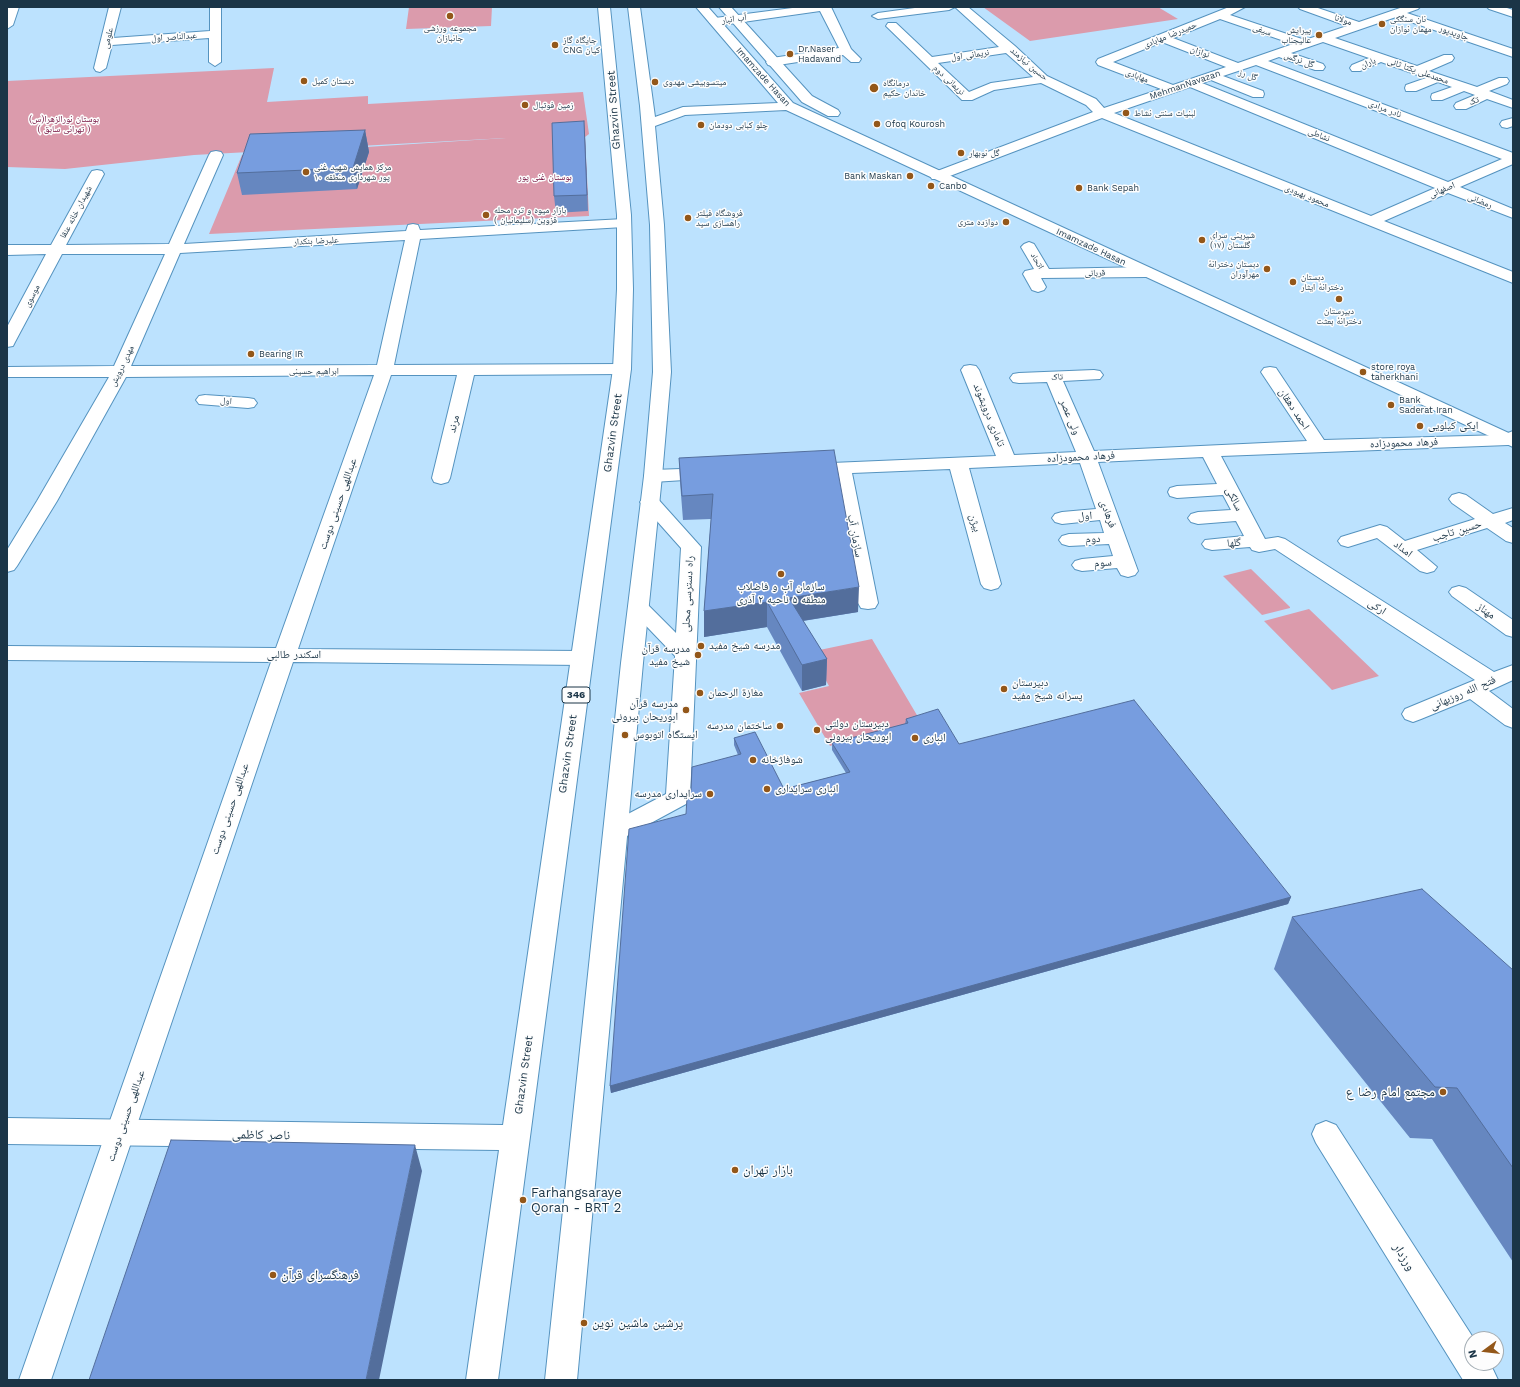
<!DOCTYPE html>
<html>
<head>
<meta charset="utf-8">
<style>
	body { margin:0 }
	#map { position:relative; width:1520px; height:1387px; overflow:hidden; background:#bce2fe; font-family:"Work Sans",sans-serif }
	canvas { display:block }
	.frame { position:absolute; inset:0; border:8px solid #1b3547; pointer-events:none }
	.north { position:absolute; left:1464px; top:1331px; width:40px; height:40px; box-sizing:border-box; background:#fdfdfd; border:1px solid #a3adb4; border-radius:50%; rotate:255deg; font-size:11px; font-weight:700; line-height:16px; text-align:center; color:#1b3547 }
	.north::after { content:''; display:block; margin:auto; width:14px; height:18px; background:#935719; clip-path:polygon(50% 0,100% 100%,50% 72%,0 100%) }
</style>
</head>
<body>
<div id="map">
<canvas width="1520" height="1387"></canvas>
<div class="frame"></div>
<div class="north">N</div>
</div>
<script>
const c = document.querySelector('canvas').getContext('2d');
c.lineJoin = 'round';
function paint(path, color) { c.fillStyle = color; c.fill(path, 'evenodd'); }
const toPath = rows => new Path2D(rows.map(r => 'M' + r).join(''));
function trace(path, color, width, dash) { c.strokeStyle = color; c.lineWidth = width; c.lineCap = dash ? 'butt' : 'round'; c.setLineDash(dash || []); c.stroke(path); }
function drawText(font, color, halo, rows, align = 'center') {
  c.font = font + ' "Work Sans","Noto Naskh Arabic",sans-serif'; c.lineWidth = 3; c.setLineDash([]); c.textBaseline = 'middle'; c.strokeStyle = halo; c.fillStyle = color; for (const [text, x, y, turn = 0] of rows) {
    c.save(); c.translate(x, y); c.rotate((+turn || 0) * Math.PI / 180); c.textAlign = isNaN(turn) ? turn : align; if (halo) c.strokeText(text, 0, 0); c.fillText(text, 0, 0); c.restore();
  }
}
paint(toPath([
	[409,7,492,7,491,26,406,29],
	[983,7,1158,7,1178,19,1030,41],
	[274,68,267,102,368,96,368,104,583,92,589,134,585,137,589,216,209,234,242,155,506,138,194,155,65,169,7,167,7,81],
	[1251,569,1290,607,1290,608,1262,615,1223,576],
	[1309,609,1379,676,1332,690,1264,621],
	[872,639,921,722,830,746,799,693,829,686,810,652]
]), '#db9bac');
const minor = toPath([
	[7,7,19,7,13,25,7,29,7,7],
	[109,7,121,7,113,38,210,31,210,8,221,7,221,62,215,66,209,62,209,38,112,45,106,68,100,72,96,71,94,68,109,7],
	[800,7,831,7,851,49,861,59,859,62,851,62,843,55,772,66,768,65,766,62,772,58,839,48,820,11,715,26,709,22,715,18,800,7],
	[922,7,955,7,949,10,878,19,872,16,878,13,922,7],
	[955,7,968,7,1015,46,1047,76,1096,99,1104,108,1161,89,1098,65,1096,62,1098,59,1229,7,1245,7,1230,15,1305,40,1347,26,1300,9,1298,7,1315,7,1359,22,1403,7,1420,7,1418,9,1407,13,1513,49,1513,57,1396,17,1335,38,1417,66,1444,55,1452,55,1454,58,1452,61,1429,71,1477,87,1499,78,1507,78,1509,81,1507,84,1489,91,1513,100,1513,108,1487,99,1466,109,1456,109,1454,106,1456,103,1475,95,1464,91,1442,100,1432,100,1431,97,1432,94,1452,87,1438,82,1416,91,1406,91,1405,88,1406,85,1426,78,1381,62,1360,71,1352,71,1350,68,1352,65,1369,58,1323,42,1291,53,1323,64,1325,67,1323,70,1315,70,1279,57,1268,61,1513,153,1513,164,1460,187,1513,209,1513,218,1448,193,1384,221,1513,272,1513,283,1102,118,942,179,932,179,930,176,932,173,1093,112,1086,105,1041,83,994,90,972,100,962,100,886,26,888,23,896,23,932,57,999,47,955,7],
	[1220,19,1293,44,1238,63,1173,38,1220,19],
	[1162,42,1226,67,1173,85,1113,62,1162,42],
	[1006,53,1033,77,991,83,969,92,938,63,1006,53],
	[1256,65,1502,159,1448,182,1202,83,1211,80,1253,97,1263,97,1264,94,1263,91,1223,76,1256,65],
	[1190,87,1435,188,1371,216,1114,113,1190,87],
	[1487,7,1504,7,1513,10,1513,17,1489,9,1487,7],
	[1513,118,1513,126,1507,128,1502,127,1500,124,1502,121,1513,118],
	[216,151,221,152,223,155,184,244,406,231,408,225,413,224,418,225,420,230,624,219,629,220,631,223,629,226,624,227,420,239,394,365,622,364,628,365,631,369,628,373,622,374,474,375,450,478,448,482,441,484,434,482,432,478,457,375,391,375,298,649,582,651,590,653,593,658,590,663,582,665,293,662,51,1380,19,1380,271,662,7,660,7,646,276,648,374,375,126,377,57,501,17,566,14,570,7,572,7,550,37,501,109,377,7,377,7,367,114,366,165,254,62,254,15,342,13,346,7,347,7,327,46,254,7,255,7,245,51,245,90,174,92,171,97,170,102,171,104,174,66,245,169,244,209,155,211,152,216,151],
	[405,240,377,365,131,366,180,253,405,240],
	[1029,242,1034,244,1049,269,1146,267,1152,269,1154,272,1152,275,1146,277,1041,278,1046,287,1044,290,1038,292,1032,290,1023,274,1025,271,1034,269,1021,247,1024,244,1029,242],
	[970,365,976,366,979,370,1014,455,1076,452,1047,382,1019,383,1013,382,1010,378,1013,374,1019,373,1094,370,1100,371,1103,375,1100,379,1063,381,1094,451,1307,441,1261,372,1264,368,1270,367,1276,368,1324,440,1503,435,1513,431,1513,444,1508,445,1221,456,1265,539,1278,537,1285,539,1494,672,1513,665,1513,680,1489,691,1513,709,1513,728,1505,725,1470,699,1421,719,1413,722,1405,719,1402,714,1405,709,1475,680,1275,549,1259,552,1252,550,1250,547,1212,550,1205,548,1202,544,1205,540,1244,536,1236,521,1198,524,1191,522,1188,518,1191,514,1198,512,1231,510,1223,495,1177,498,1170,496,1168,492,1170,488,1177,486,1217,484,1203,457,1098,462,1138,571,1135,575,1128,577,1121,575,1117,568,1082,571,1075,569,1072,565,1075,561,1082,559,1113,556,1109,544,1069,546,1062,544,1059,540,1062,536,1069,534,1104,533,1100,520,1062,524,1055,522,1052,518,1055,514,1062,512,1096,509,1080,463,969,468,1001,584,998,588,991,590,984,588,981,584,950,469,852,473,878,603,875,608,868,609,861,608,858,603,834,474,808,476,801,474,799,470,801,466,808,464,996,456,961,370,964,366,970,365],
	[205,395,248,398,254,399,257,403,254,407,248,408,199,404,196,400,199,396,205,395],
	[709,468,716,470,718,474,716,478,653,482,646,480,644,476,646,472,653,470,709,468],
	[1459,493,1466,495,1493,514,1513,508,1513,520,1505,523,1513,528,1513,543,1506,541,1487,528,1417,550,1437,567,1434,571,1427,573,1420,571,1377,538,1348,547,1341,545,1338,541,1341,537,1380,525,1387,527,1405,541,1475,519,1452,503,1449,499,1452,495,1459,493],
	[650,496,657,498,701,547,690,798,686,804,625,837,616,840,607,837,604,831,607,825,666,794,675,656,628,607,631,602,638,600,645,602,676,633,681,548,640,502,643,498,650,496],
	[1459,586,1466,588,1513,620,1513,637,1506,635,1452,596,1449,592,1452,588,1459,586],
	[1326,1121,1336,1125,1474,1339,1472,1339,1472,1363,1490,1363,1498,1380,1463,1380,1316,1143,1312,1134,1316,1125,1326,1121]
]);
const major = toPath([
	[598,7,610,7,631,215,633,289,631,369,498,1380,466,1380,499,1150,7,1144,7,1118,503,1125,613,369,617,289,617,215,598,7],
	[628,7,640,7,655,117,683,107,778,103,696,7,708,7,793,103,1513,435,1513,447,786,110,685,115,655,126,664,225,671,372,662,476,643,663,577,1380,545,1380,621,663,644,476,653,372,650,225,640,106,628,7],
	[719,7,731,7,812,96,838,110,840,113,838,116,828,116,802,102,719,7]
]);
trace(minor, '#5593bf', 2);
trace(major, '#5593bf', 2);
paint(minor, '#fff');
paint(major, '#fff');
paint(toPath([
	[584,121,588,211,556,213,554,196],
	[365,130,369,152,357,189,242,195,237,173],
	[679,458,858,612,803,621,827,659,826,685,802,691,767,627,704,637,704,611,711,519,683,520,680,482],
	[906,719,959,744,1291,897,1288,904,611,1093,610,1086,686,814,738,755,734,745,734,738,784,789,846,773,832,750,832,743,905,724],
	[1292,917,1513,970,1513,1262,1432,1139,1410,1138,1274,969]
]), '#6687c0');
paint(toPath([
	[584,121,585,137,588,211,587,195],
	[365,130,369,152,357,189,353,168],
	[859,587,858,612,789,623,789,598],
	[767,602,767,627,704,637,704,611],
	[827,659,826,685,802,691,802,665],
	[1291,897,1288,904,611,1093,610,1086],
	[415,1145,422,1171,379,1380,366,1380]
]), '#536e9c');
const building = toPath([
	[584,121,587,195,554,196,552,123,584,121],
	[365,130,353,168,237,173,250,134,365,130],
	[834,450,859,587,789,598,827,659,802,665,767,602,704,611,713,494,682,496,679,458,834,450],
	[1134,700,1291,897,610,1086,629,829,686,814,687,798,691,791,692,767,741,754,734,738,755,732,784,789,850,772,832,743,908,723,906,719,938,709,959,744,1134,700],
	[1422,889,1513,970,1513,1168,1457,1088,1435,1087,1292,917,1422,889],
	[171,1140,415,1145,366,1380,89,1380,171,1140]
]);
paint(building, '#779ddf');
trace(building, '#536e9c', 1);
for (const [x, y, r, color] of [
	[450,16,4,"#935719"],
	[1382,24,4,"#935719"],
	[1319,35,4,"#935719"],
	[555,45,4,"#935719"],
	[790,54,4,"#935719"],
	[304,81,4,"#935719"],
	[655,82,4,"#935719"],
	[874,88,5,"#935719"],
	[525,105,4,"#935719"],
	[1126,113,4,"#935719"],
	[877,124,4,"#935719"],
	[701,125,4,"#935719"],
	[961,153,4,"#935719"],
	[306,172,4,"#935719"],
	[910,176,4,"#935719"],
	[931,186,4,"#935719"],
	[1079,188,4,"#935719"],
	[486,215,4,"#935719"],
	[688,218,4,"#935719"],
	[1006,222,4,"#935719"],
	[1202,240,4,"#935719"],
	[1267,269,4,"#935719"],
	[1293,282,4,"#935719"],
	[1339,299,4,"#935719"],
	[251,354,4,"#935719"],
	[1363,372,4,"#935719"],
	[1391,405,4,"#935719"],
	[1420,426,4,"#935719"],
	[781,574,4,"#935719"],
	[701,646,4,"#935719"],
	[698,655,4,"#935719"],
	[1004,689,4,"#935719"],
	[700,693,4,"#935719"],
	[686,710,4,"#935719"],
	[780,726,4,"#935719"],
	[817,730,4,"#935719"],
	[625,735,4,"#935719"],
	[915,738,4,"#935719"],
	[753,760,4,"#935719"],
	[767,789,4,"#935719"],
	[710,794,4,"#935719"],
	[1443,1092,4,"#935719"],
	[735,1170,4,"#935719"],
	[523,1200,4,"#935719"],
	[273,1275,4,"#935719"],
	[584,1323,4,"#935719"]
]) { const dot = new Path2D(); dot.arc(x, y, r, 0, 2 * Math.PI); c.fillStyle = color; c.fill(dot); trace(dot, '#fdfdfd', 1.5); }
drawText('9px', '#1b3547', '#fdfdfd', [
	["آب انبار",734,19,-8],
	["مولانا",1343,20,18],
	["سیفی",1262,30,19],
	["جاویدپور",1454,33,19],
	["حمیدرضا مهابادی",1170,35,-22],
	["عبدالناصر اول",174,37,-4],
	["علومی",108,38,-76],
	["نوازان",1200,52,20],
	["نریمانی اول",970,55,-8],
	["گل نرگس",1299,60,20],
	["باران",1368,63,-22],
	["حسین نیازمند",1029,64,40],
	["محمدعلی یکتا ثانی",1418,71,19],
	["گل رز",1248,75,19],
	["مهابادی",1137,76,21],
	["Imamzade Hasan",763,77,48],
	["نریمانی دوم",949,80,43],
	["MehmanNavazan",1185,85,-19],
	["تک",1474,101,-22],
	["نادر مرادی",1385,109,21],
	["نشاطی",1319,135,22],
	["اصفهانی",1442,190,-23],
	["محمود بهبودی",1307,196,22],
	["رمضانی",1480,201,22],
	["شهیدان خانه‌ عنقا",76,212,-62],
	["علیرضا بنکدار",316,241,-3],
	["Imamzade Hasan",1091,247,25],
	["اتحاد",1037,261,60],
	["قربانی",1095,273,-1],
	["موسوی",32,296,-62],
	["مهدی درویش",122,366,-64],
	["ابراهیم حسینی",314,371],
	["تاک",1057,377,-3],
	["اول",226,401,4]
]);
drawText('9px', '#1b3547', '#fdfdfd', [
	["نان سنگکی",1390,19],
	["مهمان‌ نوازان",1390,29],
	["مجموعه ورزشی",450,28,"center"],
	["جانبازان",450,38,"center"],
	["پیرایش",1311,30,"right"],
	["عالیجناب",1311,40,"right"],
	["جایگاه گاز",563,40],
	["CNG کیان",563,50],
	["Dr.Naser",798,49],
	["Hadavand",798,59],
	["دبستان کمیل",312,81],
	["میتسوبیشی مهدوی",663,82],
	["درمانگاه",883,83],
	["خاندان حکیم",883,93],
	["زمین فوتبال",533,105],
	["لبنیات سنتی نشاط",1134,113],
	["Ofoq Kourosh",885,124],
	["چلو کبابی دودمان",709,125],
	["گل نوبهار",969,153],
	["مرکز همایش شهید غنی",314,167],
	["پور شهرداری منطقه ۱۰",314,177],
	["Bank Maskan",902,176,"right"],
	["Canbo",939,186],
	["Bank Sepah",1087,188],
	["بازار میوه و تره محله",494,210],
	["قزوین (سلیمانیان )",494,220],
	["فروشگاه فیلتر",696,213],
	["راهسازی سید",696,223],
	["دوازده متری",998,222,"right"],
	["شیرینی سرای",1210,235],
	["گلستان (۱۷)",1210,245],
	["دبستان دخترانهٔ",1259,264,"right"],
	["مهرآوران",1259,274,"right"],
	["دبستان",1301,277],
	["دخترانهٔ ایثار",1301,287],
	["دبیرستان",1339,311,"center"],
	["دخترانهٔ بعثت",1339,321,"center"],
	["Bearing IR",259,354],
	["store roya",1371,367],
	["taherkhani",1371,377],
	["Bank",1399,400],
	["Saderat Iran",1399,410]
], 'left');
drawText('9px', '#6d0636', '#fdfdfd', [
	["بوستان نورالزهرا(س)",64,119],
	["( تهرانی سابق )",64,129],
	["بوستان غنی پور",545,177]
]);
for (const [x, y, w] of [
	[576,695,28]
]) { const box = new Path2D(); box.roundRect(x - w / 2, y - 8, w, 16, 3); c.fillStyle = '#fdfdfd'; c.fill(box); trace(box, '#1b3547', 1); }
drawText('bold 10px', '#1b3547', null, [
	["346",576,695]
]);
drawText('11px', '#1b3547', '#fdfdfd', [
	["Ghazvin Street",614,110,-94],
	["احمد دهقان",1294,409,57],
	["تاماری درویشوند",989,415,68],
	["ولی عصر",1070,417,67],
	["مرند",454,424,-76],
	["Ghazvin Street",613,433,-82],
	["فرهاد محمودزاده",1404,443,-2],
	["فرهاد محمودزاده",1081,457,-3],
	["سالکی",1234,499,63],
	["عبداللهی حسینی دوست",338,504,-71],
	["فرهادی",1108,514,70],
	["اول",1085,516,-4],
	["بیژن",975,523,74],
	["حسین تاجب",1457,531,-17],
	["سازمان آب",855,536,79],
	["دوم",1093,539,-2],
	["گلها",1234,543,-5],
	["امداد",1403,549,37],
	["سوم",1103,563,-4],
	["راه دسترسی محلی",688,594,-87],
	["ارکی",1377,607,33],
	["مهناز",1486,611,36],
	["اسکندر طالبی",294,655],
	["فتح الله روزبهانی",1463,693,-23],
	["Ghazvin Street",568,754,-82],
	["عبداللهی حسینی دوست",230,809,-71],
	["Ghazvin Street",524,1075,-82],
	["عبداللهی حسینی دوست",126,1116,-71]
]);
drawText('11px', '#1b3547', '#fdfdfd', [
	["ایکی کیلویی",1428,426],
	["سازمان آب و فاضلاب",781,587,"center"],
	["منطقه ۵ ناحیه ۲ آذری",781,600,"center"],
	["مدرسه شیخ مفید",709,646],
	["مدرسه قرآن",690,649,"right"],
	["شیخ مفید",690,662,"right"],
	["دبیرستان",1012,683],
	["پسرانه شیخ مفید",1012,696],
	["مغازة الرحمان",708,693],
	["مدرسه قرآن",678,704,"right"],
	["ابوریحان بیرونی",678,717,"right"],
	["دبیرستان دولتی",825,724],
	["ابوریحان بیرونی",825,737],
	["ساختمان مدرسه",772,726,"right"],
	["ایستگاه اتوبوس",633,735],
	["انباری",923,738],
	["شوفاژخانه",761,760],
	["انباری سرایداری",775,789],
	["سرایداری مدرسه",702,794,"right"]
], 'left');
drawText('13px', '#1b3547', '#fdfdfd', [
	["مجتمع امام رضا ع",1435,1092,"right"],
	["بازار تهران",743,1170],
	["Farhangsaraye",531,1193],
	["Qoran - BRT 2",531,1208],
	["فرهنگسرای قرآن",281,1275],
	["پرشین ماشین نوین",592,1323]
], 'left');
drawText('13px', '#1b3547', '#fdfdfd', [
	["ناصر کاظمی",261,1135,1],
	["ورزدار",1404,1257,58]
]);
</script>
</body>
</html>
